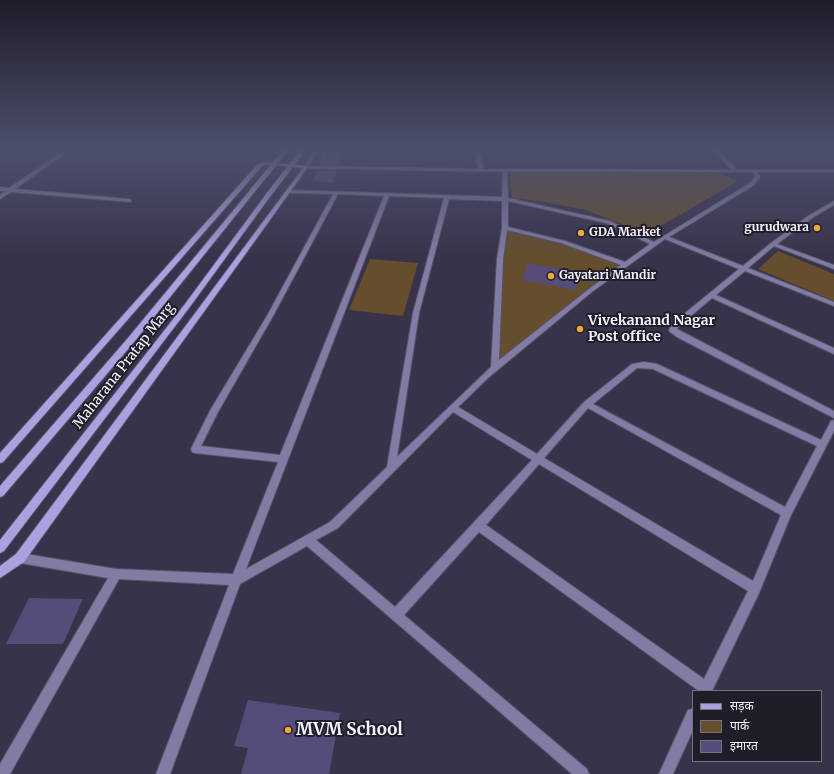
<!DOCTYPE html>
<html>
<head>
<meta charset="utf-8">
<style>
	body { margin:0 }
	#map { position:relative; width:834px; height:774px; overflow:hidden; background:#38334b; font-family:Merriweather,"Noto Sans Devanagari",serif }
	canvas { display:block }
	.legend { position:absolute; left:692px; top:690px; width:130px; height:72px; box-sizing:border-box; background:#1f1d28; border:1px solid #74727e; margin:0; padding:5px 7px; list-style:none; font-size:12px; color:#f4f2ff }
	.legend li { display:flex; align-items:center; gap:8px; height:20px }
	.legend b { width:20px; border:1px solid #74727e }
</style>
</head>
<body>
<div id="map">
<canvas width="834" height="774"></canvas>
<ul class="legend">
<li><b style="height:5px;background:#aca0df"></b>सड़क</li>
<li><b style="height:11px;background:#654e2d"></b>पार्क</li>
<li><b style="height:11px;background:#554c79"></b>इमारत</li>
</ul>
</div>
<script>
const c = document.querySelector('canvas').getContext('2d');
c.lineJoin = 'round';
function paint(path, color) { c.fillStyle = color; c.fill(path, 'evenodd'); }
const toPath = rows => new Path2D(rows.map(r => 'M' + r).join(''));
function trace(path, color, width, dash) { c.strokeStyle = color; c.lineWidth = width; c.lineCap = dash ? 'butt' : 'round'; c.setLineDash(dash || []); c.stroke(path); }
function drawText(font, color, halo, rows, align = 'center') {
  c.font = font + ' Merriweather,serif'; c.lineWidth = 4; c.setLineDash([]); c.textBaseline = 'middle'; c.strokeStyle = halo; c.fillStyle = color; for (const [text, x, y, turn = 0] of rows) {
    c.save(); c.translate(x, y); c.rotate((+turn || 0) * Math.PI / 180); c.textAlign = isNaN(turn) ? turn : align; if (halo) c.strokeText(text, 0, 0); c.fillText(text, 0, 0); c.restore();
  }
}
paint(toPath([
	[509,172,718,173,738,181,647,234,586,210,545,202,512,198],
	[505,228,536,235,627,265,591,290,495,367],
	[778,251,834,274,834,301,758,269],
	[370,259,418,263,403,316,349,310]
]), '#654e2d');
paint(toPath([
	[324,152,342,152,339,165,319,165],
	[317,170,337,170,333,183,313,181],
	[528,263,580,273,576,290,522,280],
	[29,598,83,599,63,644,6,644],
	[248,700,340,713,329,774,241,774,248,748,234,746]
]), '#554c79');
const lane = toPath([
	[65,150,70,150,15,189,129,199,131,200,131,202,11,192,0,199,0,195,5,191,0,191,0,187,9,188,65,150]
]);
const street = toPath([
	[314,150,318,150,309,166,478,169,475,150,479,150,483,169,732,170,713,150,718,150,737,170,834,170,834,172,757,172,760,177,754,185,669,237,743,266,771,243,808,216,834,201,834,205,812,218,777,244,834,265,834,269,774,246,748,268,834,302,834,306,745,271,716,295,834,348,834,354,712,298,679,326,677,329,834,411,834,418,677,337,670,332,669,330,673,323,739,269,665,239,593,291,489,377,458,407,537,454,584,402,632,364,644,362,657,364,821,440,831,421,834,420,834,431,791,515,759,593,712,691,699,691,479,532,404,615,587,769,589,774,572,774,307,546,240,584,170,774,156,774,229,585,119,579,10,774,0,774,0,764,108,578,20,563,16,562,15,558,16,554,20,553,116,569,233,574,278,462,195,453,192,452,191,449,211,409,267,316,333,194,289,193,286,191,287,190,502,197,503,172,304,168,304,167,314,150],
	[507,172,753,172,755,177,750,183,654,242,610,221,508,198,507,172],
	[338,194,384,196,280,455,201,446,218,412,273,316,338,194],
	[389,196,444,198,413,313,387,467,330,522,246,569,389,196],
	[449,199,502,201,502,228,497,259,491,367,397,457,419,313,449,199],
	[508,201,606,223,650,244,625,262,565,241,508,227,508,201],
	[507,230,561,243,621,265,589,289,499,360,503,259,507,230],
	[637,368,653,369,817,446,785,507,593,404,637,368],
	[588,408,781,515,753,581,544,458,588,408],
	[453,412,532,460,395,607,316,540,338,528,453,412],
	[539,464,748,591,704,679,486,525,539,464],
	[693,709,693,730,673,774,659,774,688,710,693,709]
]);
const secondary = toPath([
	[264,162,306,166,308,167,24,562,0,578,0,566,16,554,303,168,265,164,262,166,3,462,0,463,0,453,258,164,264,162],
	[251,189,256,190,134,342,3,496,0,497,0,486,128,338,251,189],
	[264,197,269,198,189,308,4,551,0,553,0,540,185,304,264,197]
]);
trace(lane, '#565268', 2);
trace(street, '#565268', 2);
trace(secondary, '#565268', 2);
paint(lane, '#827ba3');
paint(street, '#827ba3');
paint(secondary, '#aca0df');
const secondaryBridge = toPath([
	[253,190,286,150],
	[266,198,303,150]
]);
trace(secondaryBridge, '#565268', 6, []);
trace(secondaryBridge, '#aca0df', 5);
const sky = c.createLinearGradient(0, 0, 0, 259);
sky.addColorStop(0, '#1f1c29');
sky.addColorStop(0.58, '#4d506c');
sky.addColorStop(1, '#4d506c00');
c.fillStyle = sky;
c.fillRect(0, 0, 834, 259);
for (const [x, y, r, color] of [
	[817,228,4,"#eca93b"],
	[581,233,4,"#eca93b"],
	[551,276,4,"#eca93b"],
	[580,329,4,"#eca93b"],
	[288,730,4,"#eca93b"]
]) { const dot = new Path2D(); dot.arc(x, y, r, 0, 2 * Math.PI); c.fillStyle = color; c.fill(dot); trace(dot, '#1f1d28', 1.5); }
drawText('bold 12px', '#f4f2ff', '#1f1d28', [
	["gurudwara",809,228,"right"],
	["GDA Market",589,233],
	["Gayatari Mandir",559,276]
], 'left');
drawText('bold 14px', '#f4f2ff', '#1f1d28', [
	["Vivekanand Nagar",588,321],
	["Post office",588,337]
], 'left');
drawText('14px', '#f4f2ff', '#1f1d28', [
	["Maharana Pratap Marg",124,366,-52]
]);
drawText('bold 17px', '#f4f2ff', '#1f1d28', [
	["MVM School",296,730]
], 'left');
</script>
</body>
</html>
